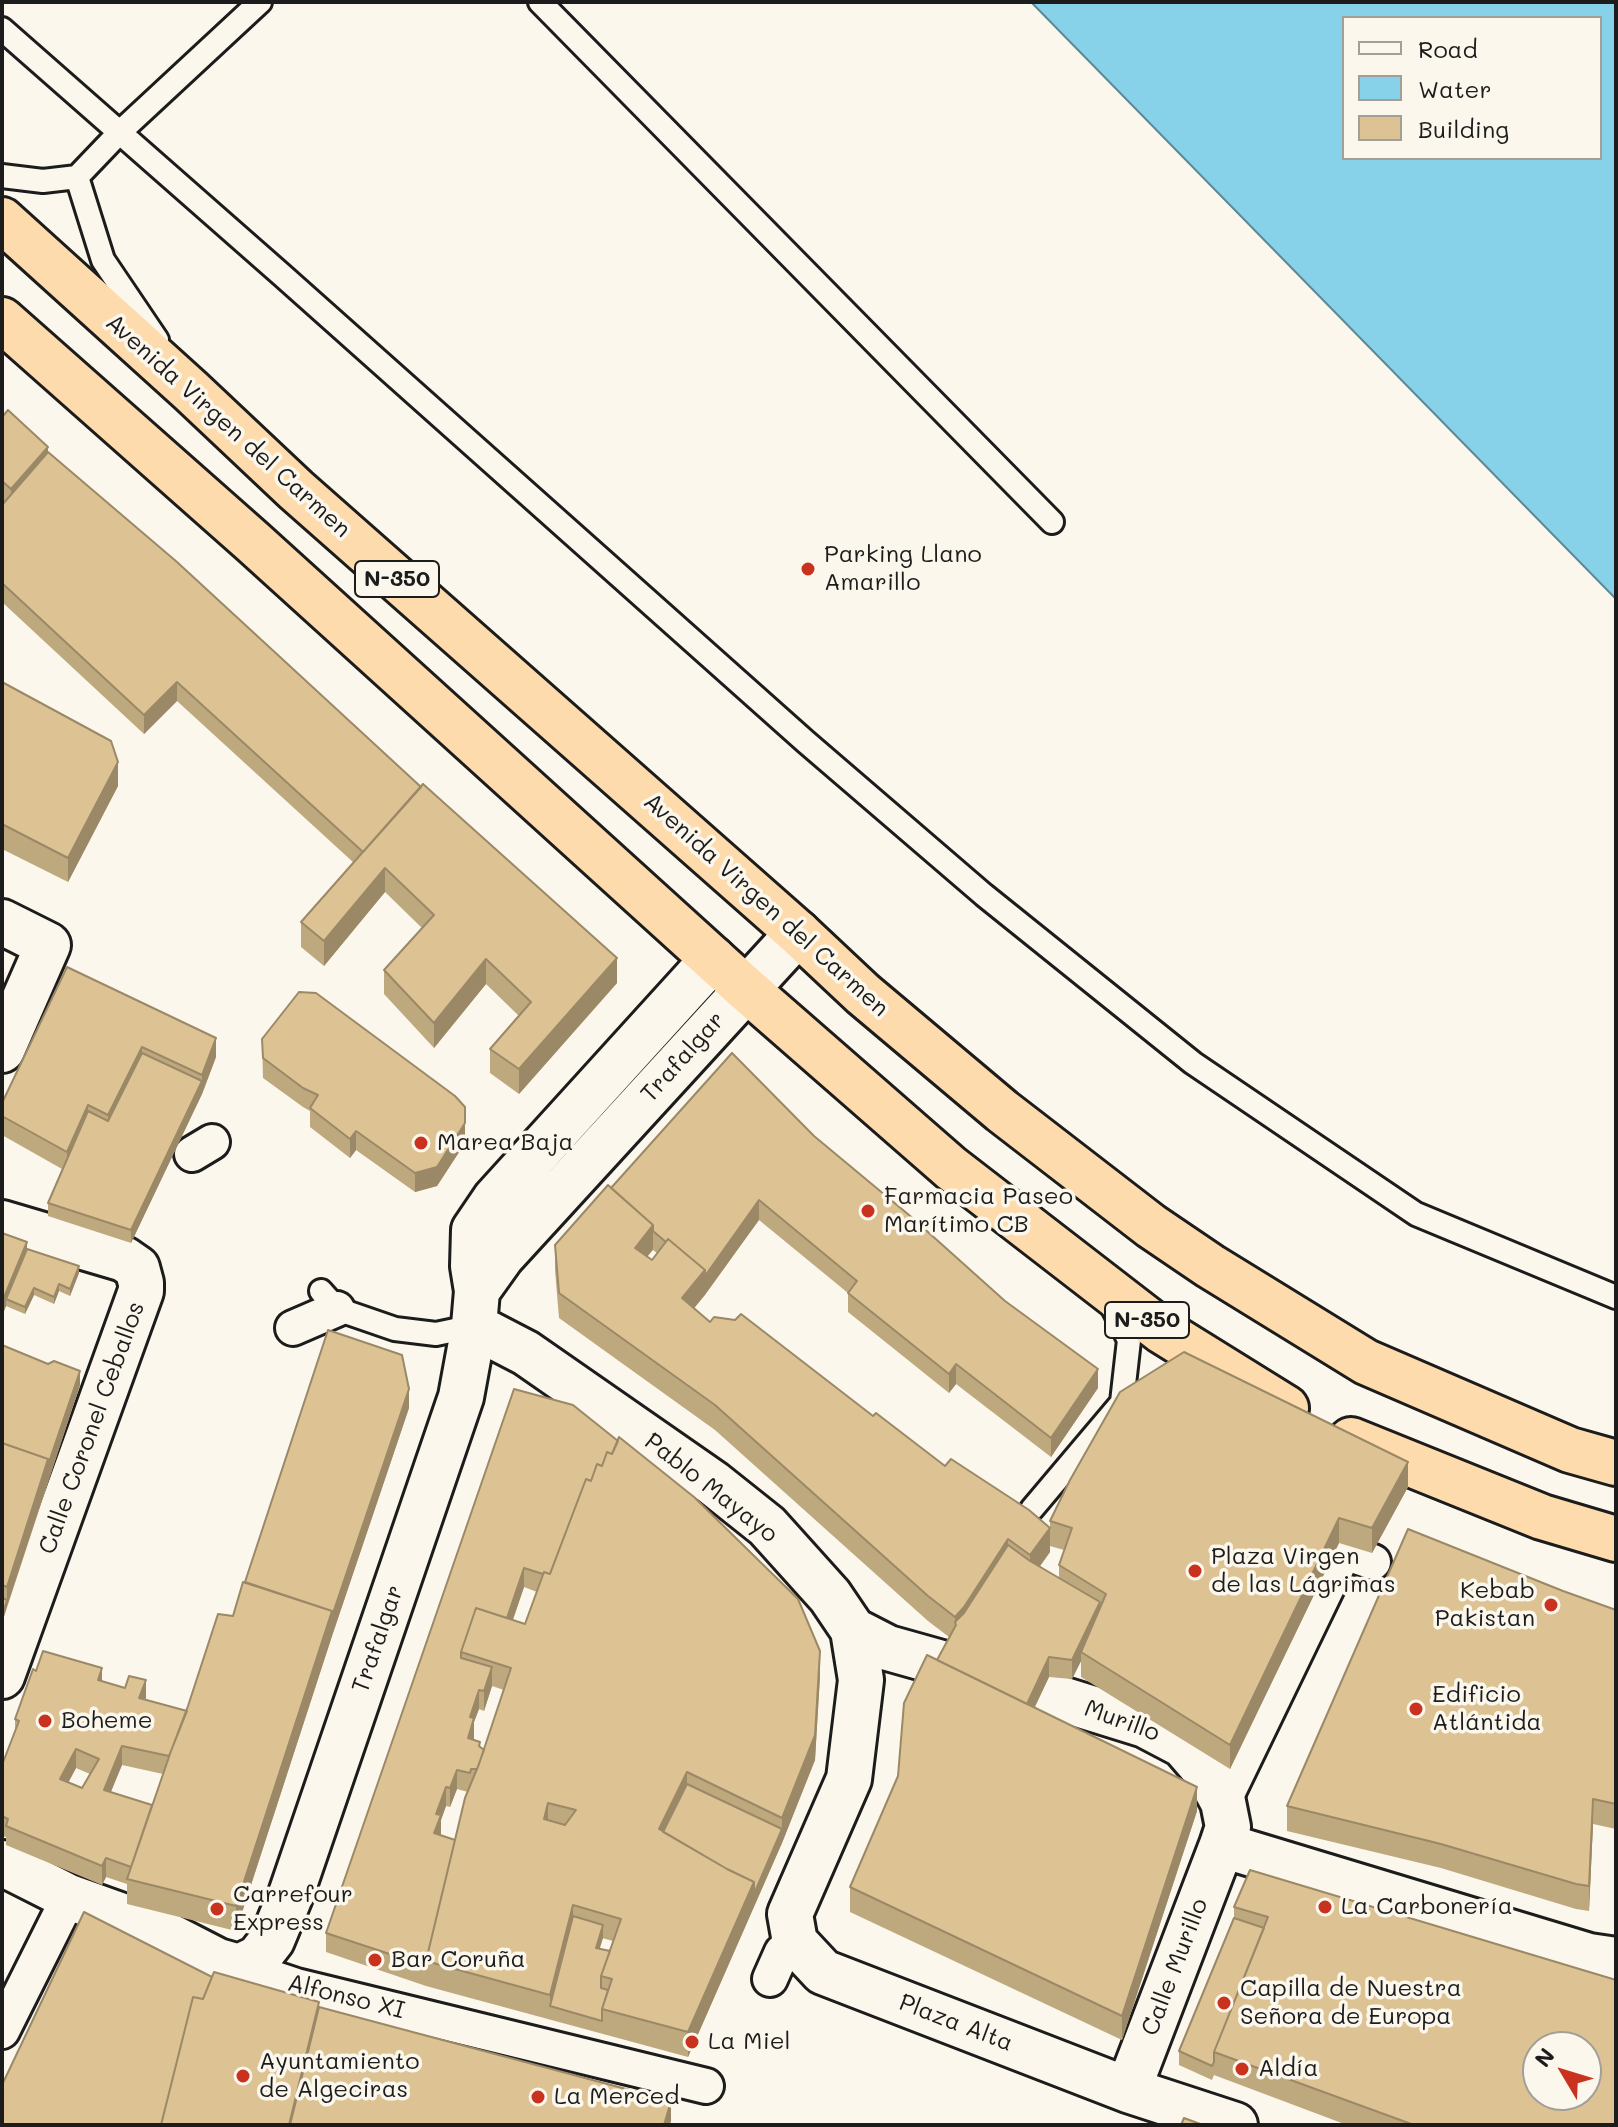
<!DOCTYPE html>
<html>
<head>
<meta charset="utf-8">
<style>
	body { margin:0 }
	#map { position:relative; width:1618px; height:2127px; overflow:hidden; background:#fbf7ec; font-family:Mali,sans-serif }
	canvas { display:block }
	.frame { position:absolute; inset:0; border:4px solid #1c1c1c; pointer-events:none }
	.legend { position:absolute; left:1342px; top:16px; width:260px; height:144px; box-sizing:border-box; background:#fbf7ec; border:2px solid #a29f99; margin:0; padding:10px 14px; list-style:none; font-size:24px; color:#1c1c1c }
	.legend li { display:flex; align-items:center; gap:16px; height:40px }
	.legend b { width:40px; border:2px solid #a29f99 }
	.north { position:absolute; left:1522px; top:2031px; width:80px; height:80px; box-sizing:border-box; background:#fbf7ec; border:2px solid #a29f99; border-radius:50%; rotate:308deg; font-size:22px; font-weight:700; line-height:32px; text-align:center; color:#1c1c1c }
	.north::after { content:''; display:block; margin:auto; width:28px; height:36px; background:#c8321e; clip-path:polygon(50% 0,100% 100%,50% 72%,0 100%) }
</style>
</head>
<body>
<div id="map">
<canvas width="1618" height="2127"></canvas>
<div class="frame"></div>
<ul class="legend">
<li><b style="height:10px;background:#fbf7ec"></b>Road</li>
<li><b style="height:22px;background:#88d2e9"></b>Water</li>
<li><b style="height:22px;background:#ddc393"></b>Building</li>
</ul>
<div class="north">N</div>
</div>
<script>
const c = document.querySelector('canvas').getContext('2d');
c.lineJoin = 'round';
function paint(path, color) { c.fillStyle = color; c.fill(path, 'evenodd'); }
const toPath = rows => new Path2D(rows.map(r => 'M' + r).join(''));
function trace(path, color, width, dash) { c.strokeStyle = color; c.lineWidth = width; c.lineCap = dash ? 'butt' : 'round'; c.setLineDash(dash || []); c.stroke(path); }
function drawText(font, color, halo, rows, align = 'center') {
  c.font = font + ' Mali,sans-serif'; c.lineWidth = 7; c.setLineDash([]); c.textBaseline = 'middle'; c.strokeStyle = halo; c.fillStyle = color; for (const [text, x, y, turn = 0] of rows) {
    c.save(); c.translate(x, y); c.rotate((+turn || 0) * Math.PI / 180); c.textAlign = isNaN(turn) ? turn : align; if (halo) c.strokeText(text, 0, 0); c.fillText(text, 0, 0); c.restore();
  }
}
const water = toPath([
	[1031,2,1616,2,1616,599,1031,2],
	[1344,18,1600,18,1600,158,1344,158,1344,18]
]);
paint(water, '#88d2e9');
trace(water, '#5d8997', 2);
const service = toPath([
	[540,2,1052,522],
	[2,29,283,276,806,742,984,895,1193,1063,1416,1214,1616,1297],
	[2,176,43,181,77,177,103,260,157,340],
	[77,177,120,132,260,2],
	[321,1291,337,1309,395,1329,436,1334,474,1326],
	[1111,1304,1129,1340,1122,1402],
	[1032,1509,1119,1406]
]);
const pedestrian = toPath([
	[192,1154,212,1142],
	[293,1328,337,1309],
	[1223,1802,1344,1552,1373,1562],
	[239,1967,296,1986,706,2086],
	[770,1979,782,1952,795,1942],
	[2,2031,69,1897]
]);
const minor = toPath([
	[2,922,48,945,2,1050],
	[2,1223,124,1259,137,1268,141,1283,141,1291,2,1676],
	[477,1291,502,1256,798,933],
	[474,1326,526,1353,713,1483,767,1526,830,1596,853,1630,861,1680,849,1779,790,1914,795,1942,823,1972,1128,2090,1235,2125],
	[853,1630,888,1648,945,1664],
	[1042,1693,1145,1725,1183,1745,1208,1774,1223,1802,1228,1827,1222,1845,1128,2090],
	[1222,1845,1589,1956,1616,1960],
	[2,1863,69,1897,150,1926,218,1961,239,1967,258,1958,272,1940,291,1894,461,1397,474,1326,477,1291,473,1266,474,1230,495,1199,713,959]
]);
const trunk = toPath([
	[2,220,191,391,296,490,798,933,863,994,1002,1111,1151,1226,1210,1266,1366,1362,1570,1450,1616,1463],
	[2,320,253,542,746,989,951,1168,1162,1331,1286,1408],
	[1351,1440,1542,1517,1616,1539]
]);
trace(service, '#1c1c1c', 28);
trace(pedestrian, '#1c1c1c', 40);
trace(minor, '#1c1c1c', 50);
trace(trunk, '#1c1c1c', 50);
trace(service, '#fbf7ec', 22);
trace(pedestrian, '#fbf7ec', 34);
trace(minor, '#fbf7ec', 44);
trace(trunk, '#fedbac', 44);
paint(toPath([
	[2,417,48,452,617,983,519,1094,490,1073,490,1049,519,1016,486,984,434,1048,384,994,384,970,422,928,385,892,324,966,301,947,301,922,354,863,177,701,144,734,2,602],
	[2,682,118,786,68,882,2,849],
	[67,967,216,1057,202,1094,131,1243,48,1216,48,1203,62,1169,2,1135,2,1103],
	[262,1039,465,1143,437,1186,415,1192,356,1150,350,1158,310,1127,310,1111,303,1107,263,1078],
	[814,1136,1098,1388,1051,1457,956,1384,949,1393,848,1312,848,1293,759,1220,694,1308,710,1322,1050,1552,1040,1566,1059,1578,1059,1565,1064,1550,1050,1546,1050,1521,1408,1487,1372,1553,1339,1543,1230,1769,1081,1677,1081,1661,1072,1679,1049,1677,1035,1707,1197,1811,1122,2040,850,1912,850,1887,898,1776,937,1660,949,1637,928,1621,715,1430,559,1318,555,1270,555,1245,611,1188],
	[653,1250,657,1253,652,1260,647,1257],
	[2,1233,27,1249,79,1273,70,1296,59,1291,54,1304,34,1295,25,1314,6,1306,2,1316],
	[2,1345,80,1385,2,1623],
	[514,1389,820,1676,815,1760,782,1843,688,2057,426,1986,326,1952,326,1933],
	[524,1587,537,1592,525,1624,513,1620],
	[492,1686,504,1690,484,1750,474,1740,474,1722,479,1709,484,1711],
	[457,1789,468,1792,455,1840,440,1835,441,1820,446,1806,450,1807],
	[602,1938,613,1941,610,1951,599,1949],
	[409,1408,332,1636,236,1931,127,1904,127,1884,106,1877,102,1885,6,1845,6,1837,2,1836,2,1765,15,1730,15,1719,36,1671,102,1681,146,1700,187,1711,233,1616,245,1582],
	[122,1765,163,1774,152,1805,110,1792],
	[76,1768,90,1774,82,1788,68,1783],
	[1563,1591,1616,1610,1616,1829,1593,1824,1589,1911,1576,1909,1441,1868,1287,1831,1287,1806],
	[1250,1870,1616,2125,1347,2125,1214,2075,1212,2080,1179,2065,1179,2051,1234,1918,1234,1907]
]), '#bea87e');
paint(toPath([
	[48,447,48,471,11,513,11,489],
	[177,682,177,701,144,734,144,715],
	[118,762,118,786,68,882,68,858],
	[385,868,385,892,324,966,324,941],
	[617,958,617,983,519,1094,519,1069],
	[486,959,486,984,434,1048,434,1023],
	[216,1038,216,1057,202,1094,131,1243,131,1230,202,1081,202,1075],
	[142,1047,142,1066,108,1134,108,1115],
	[88,1105,88,1125,67,1172,67,1152],
	[465,1123,465,1143,437,1186,415,1192,415,1173],
	[356,1131,356,1150,350,1158,350,1139],
	[759,1200,759,1220,705,1295,682,1323,682,1298],
	[653,1225,653,1249,635,1273,635,1248],
	[27,1242,27,1256,6,1299,6,1306,2,1316,2,1297],
	[79,1266,79,1273,70,1296,70,1289],
	[59,1284,59,1291,54,1304,54,1297],
	[34,1288,34,1295,25,1314,25,1307],
	[956,1364,956,1384,949,1393,949,1374],
	[1098,1369,1098,1388,1051,1457,1051,1438],
	[80,1371,80,1385,7,1606,7,1587,48,1459],
	[409,1389,409,1408,332,1636,236,1931,236,1906,332,1611],
	[1408,1462,1408,1487,1372,1553,1372,1528],
	[1339,1518,1339,1543,1230,1769,1230,1745],
	[1050,1528,1050,1552,1030,1580,1030,1555],
	[1008,1539,1008,1564,955,1642,955,1617],
	[524,1568,524,1587,505,1642,505,1623],
	[7,1600,7,1606,2,1623,2,1616],
	[1100,1602,1100,1621,1081,1652,1081,1661,1072,1679,1072,1660],
	[820,1651,820,1676,815,1760,782,1843,688,2057,688,2032,754,1882,782,1829,782,1818],
	[1049,1657,1049,1677,1025,1727,1025,1708],
	[492,1667,492,1686,484,1711,484,1691],
	[102,1668,102,1687,98,1680],
	[146,1680,146,1699,139,1698],
	[479,1690,479,1709,474,1722,474,1738,468,1757,470,1717],
	[122,1746,122,1765,104,1809,104,1790],
	[76,1749,76,1768,60,1798,60,1779],
	[457,1770,457,1789,450,1807,450,1788],
	[687,1772,687,1797,664,1844,659,1829],
	[446,1787,446,1806,441,1820,441,1834,434,1852,436,1814],
	[1197,1787,1197,1811,1122,2040,1122,2016],
	[1593,1799,1593,1824,1589,1911,1589,1886],
	[548,1803,548,1828,544,1819],
	[106,1858,106,1877,102,1885,102,1866],
	[573,1905,573,1929,550,2006,550,2020,550,1995],
	[603,1925,603,1938,596,1961,596,1948],
	[671,2101,671,2121,670,2125,664,2125]
]), '#9b8867');
const building = toPath([
	[8,410,48,447,11,489,2,481,2,417,8,410],
	[48,452,177,562,421,787,363,852,177,682,144,715,2,583,2,505,48,452],
	[2,682,111,741,118,762,68,858,2,824,2,682],
	[423,784,617,958,519,1069,490,1049,531,1002,486,959,434,1023,384,970,434,915,385,868,324,941,301,922,423,784],
	[67,967,216,1038,202,1075,142,1047,108,1115,88,1105,67,1152,2,1116,2,1103,67,967],
	[299,992,316,993,455,1096,465,1107,465,1123,437,1167,415,1173,356,1131,350,1139,310,1108,318,1095,303,1088,263,1058,262,1039,299,992],
	[142,1053,202,1081,131,1230,48,1203,88,1111,108,1121,142,1053],
	[732,1053,814,1136,909,1215,1005,1301,1098,1369,1051,1438,956,1364,949,1374,848,1293,857,1281,759,1200,705,1276,705,1270,668,1239,666,1242,653,1231,653,1225,611,1188,732,1053],
	[608,1185,653,1225,635,1248,652,1260,668,1239,705,1270,682,1298,710,1322,714,1317,735,1320,741,1314,873,1416,876,1413,945,1466,951,1459,1029,1510,1050,1528,1030,1555,1008,1539,964,1607,955,1617,928,1596,715,1405,559,1293,555,1245,608,1185],
	[2,1233,27,1242,2,1302,2,1233],
	[27,1249,79,1266,70,1289,59,1284,54,1297,34,1288,25,1307,6,1299,27,1249],
	[328,1330,402,1355,409,1389,332,1616,332,1611,245,1582,328,1330],
	[2,1345,48,1364,54,1361,80,1371,48,1465,48,1459,2,1443,3,1428,2,1428,2,1345],
	[1184,1352,1408,1462,1372,1528,1339,1518,1230,1745,1081,1652,1106,1594,1059,1565,1072,1528,1050,1521,1070,1480,1120,1392,1184,1352],
	[514,1389,573,1405,618,1441,612,1454,607,1452,602,1466,597,1464,591,1481,586,1479,550,1574,544,1572,543,1574,524,1568,507,1618,476,1608,461,1652,461,1658,492,1667,484,1691,479,1690,470,1717,474,1718,468,1738,480,1742,479,1746,484,1750,477,1769,471,1769,470,1773,457,1770,450,1788,446,1787,436,1814,441,1815,434,1833,455,1840,426,1961,426,1966,326,1933,514,1389],
	[619,1437,694,1497,798,1599,820,1651,815,1735,782,1818,687,1772,659,1829,727,1869,754,1882,688,2032,602,2009,612,1979,601,1976,621,1919,573,1905,550,1995,426,1961,465,1798,479,1764,511,1668,461,1652,476,1608,525,1624,544,1572,550,1574,551,1571,586,1479,591,1481,597,1464,602,1466,607,1452,612,1454,619,1437],
	[548,1803,576,1810,565,1825,544,1819,548,1803],
	[2,1443,48,1459,7,1587,2,1585,2,1443],
	[1408,1529,1563,1591,1616,1610,1616,1804,1593,1799,1589,1886,1576,1884,1441,1844,1287,1806,1408,1529],
	[1008,1545,1030,1561,1100,1602,1072,1660,1049,1657,1027,1704,937,1660,956,1625,955,1622,964,1613,1008,1545],
	[243,1582,332,1611,236,1906,127,1879,171,1751,188,1706,218,1614,233,1616,243,1582],
	[2,1598,7,1600,2,1616,2,1598],
	[43,1651,102,1668,98,1680,125,1688,129,1676,146,1680,139,1698,187,1711,169,1756,122,1746,104,1790,152,1805,131,1867,106,1858,102,1866,6,1826,8,1819,2,1816,2,1765,19,1721,15,1719,33,1669,36,1671,43,1651],
	[76,1749,99,1759,82,1788,60,1779,76,1749],
	[927,1655,1197,1787,1122,2016,850,1887,898,1776,904,1703,927,1655],
	[687,1784,782,1829,754,1894,754,1882,727,1869,663,1832,687,1784],
	[1250,1870,1616,1980,1616,2125,1414,2125,1214,2052,1268,1917,1234,1907,1250,1870],
	[1538,2047,1586,2047,1586,2095,1538,2095,1538,2047],
	[84,1912,212,1977,203,1999,193,1997,161,2125,2,2125,2,2085,84,1912],
	[573,1916,603,1925,596,1948,610,1951,601,1976,601,1988,608,1990,602,2009,602,2021,550,2006,573,1916],
	[1234,1918,1264,1928,1214,2052,1214,2062,1212,2066,1179,2051,1234,1918],
	[214,1972,319,2002,289,2125,161,2125,193,1997,203,1999,214,1972],
	[319,2007,671,2101,664,2125,290,2125,319,2007],
	[1184,2118,1203,2125,1181,2125,1184,2118]
]);
paint(building, '#ddc393');
trace(building, '#9b8867', 2);
for (const [x, y, r, color] of [
	[808,569,8,"#c8321e"],
	[421,1143,8,"#c8321e"],
	[868,1211,8,"#c8321e"],
	[1195,1571,8,"#c8321e"],
	[1551,1605,8,"#c8321e"],
	[1416,1709,8,"#c8321e"],
	[45,1721,8,"#c8321e"],
	[1325,1907,8,"#c8321e"],
	[217,1909,8,"#c8321e"],
	[375,1960,8,"#c8321e"],
	[1224,2003,8,"#c8321e"],
	[692,2042,8,"#c8321e"],
	[1242,2069,8,"#c8321e"],
	[243,2076,8,"#c8321e"],
	[538,2097,8,"#c8321e"]
]) { const dot = new Path2D(); dot.arc(x, y, r, 0, 2 * Math.PI); c.fillStyle = color; c.fill(dot); trace(dot, '#fbf7ec', 3); }
for (const [x, y, w] of [
	[397,579,84],
	[1147,1320,84]
]) { const box = new Path2D(); box.roundRect(x - w / 2, y - 18, w, 36, 6); c.fillStyle = '#fbf7ec'; c.fill(box); trace(box, '#1c1c1c', 2); }
drawText('bold 22px', '#1c1c1c', null, [
	["N-350",397,579],
	["N-350",1147,1320]
]);
drawText('24px', '#1c1c1c', '#fbf7ec', [
	["Avenida Virgen del Carmen",228,426,42],
	["Avenida Virgen del Carmen",766,905,42],
	["Trafalgar",683,1057,-48],
	["Calle Coronel Ceballos",92,1428,-70],
	["Pablo Mayayo",711,1488,38],
	["Trafalgar",378,1639,-71],
	["Murillo",1122,1721,20],
	["Calle Murillo",1175,1967,-69],
	["Alfonso XI",346,1997,14],
	["Plaza Alta",956,2023,21]
]);
drawText('24px', '#1c1c1c', '#fbf7ec', [
	["Parking Llano",824,555],
	["Amarillo",824,583],
	["Marea Baja",437,1143],
	["Farmacia Paseo",884,1197],
	["Marítimo CB",884,1225],
	["Plaza Virgen",1211,1557],
	["de las Lágrimas",1211,1585],
	["Kebab",1535,1591,"right"],
	["Pakistan",1535,1619,"right"],
	["Edificio",1432,1695],
	["Atlántida",1432,1723],
	["Boheme",61,1721],
	["Carrefour",233,1895],
	["Express",233,1923],
	["La Carbonería",1341,1907],
	["Bar Coruña",391,1960],
	["Capilla de Nuestra",1240,1989],
	["Señora de Europa",1240,2017],
	["La Miel",708,2042],
	["Ayuntamiento",259,2062],
	["de Algeciras",259,2090],
	["Aldía",1258,2069],
	["La Merced",554,2097]
], 'left');
</script>
</body>
</html>
